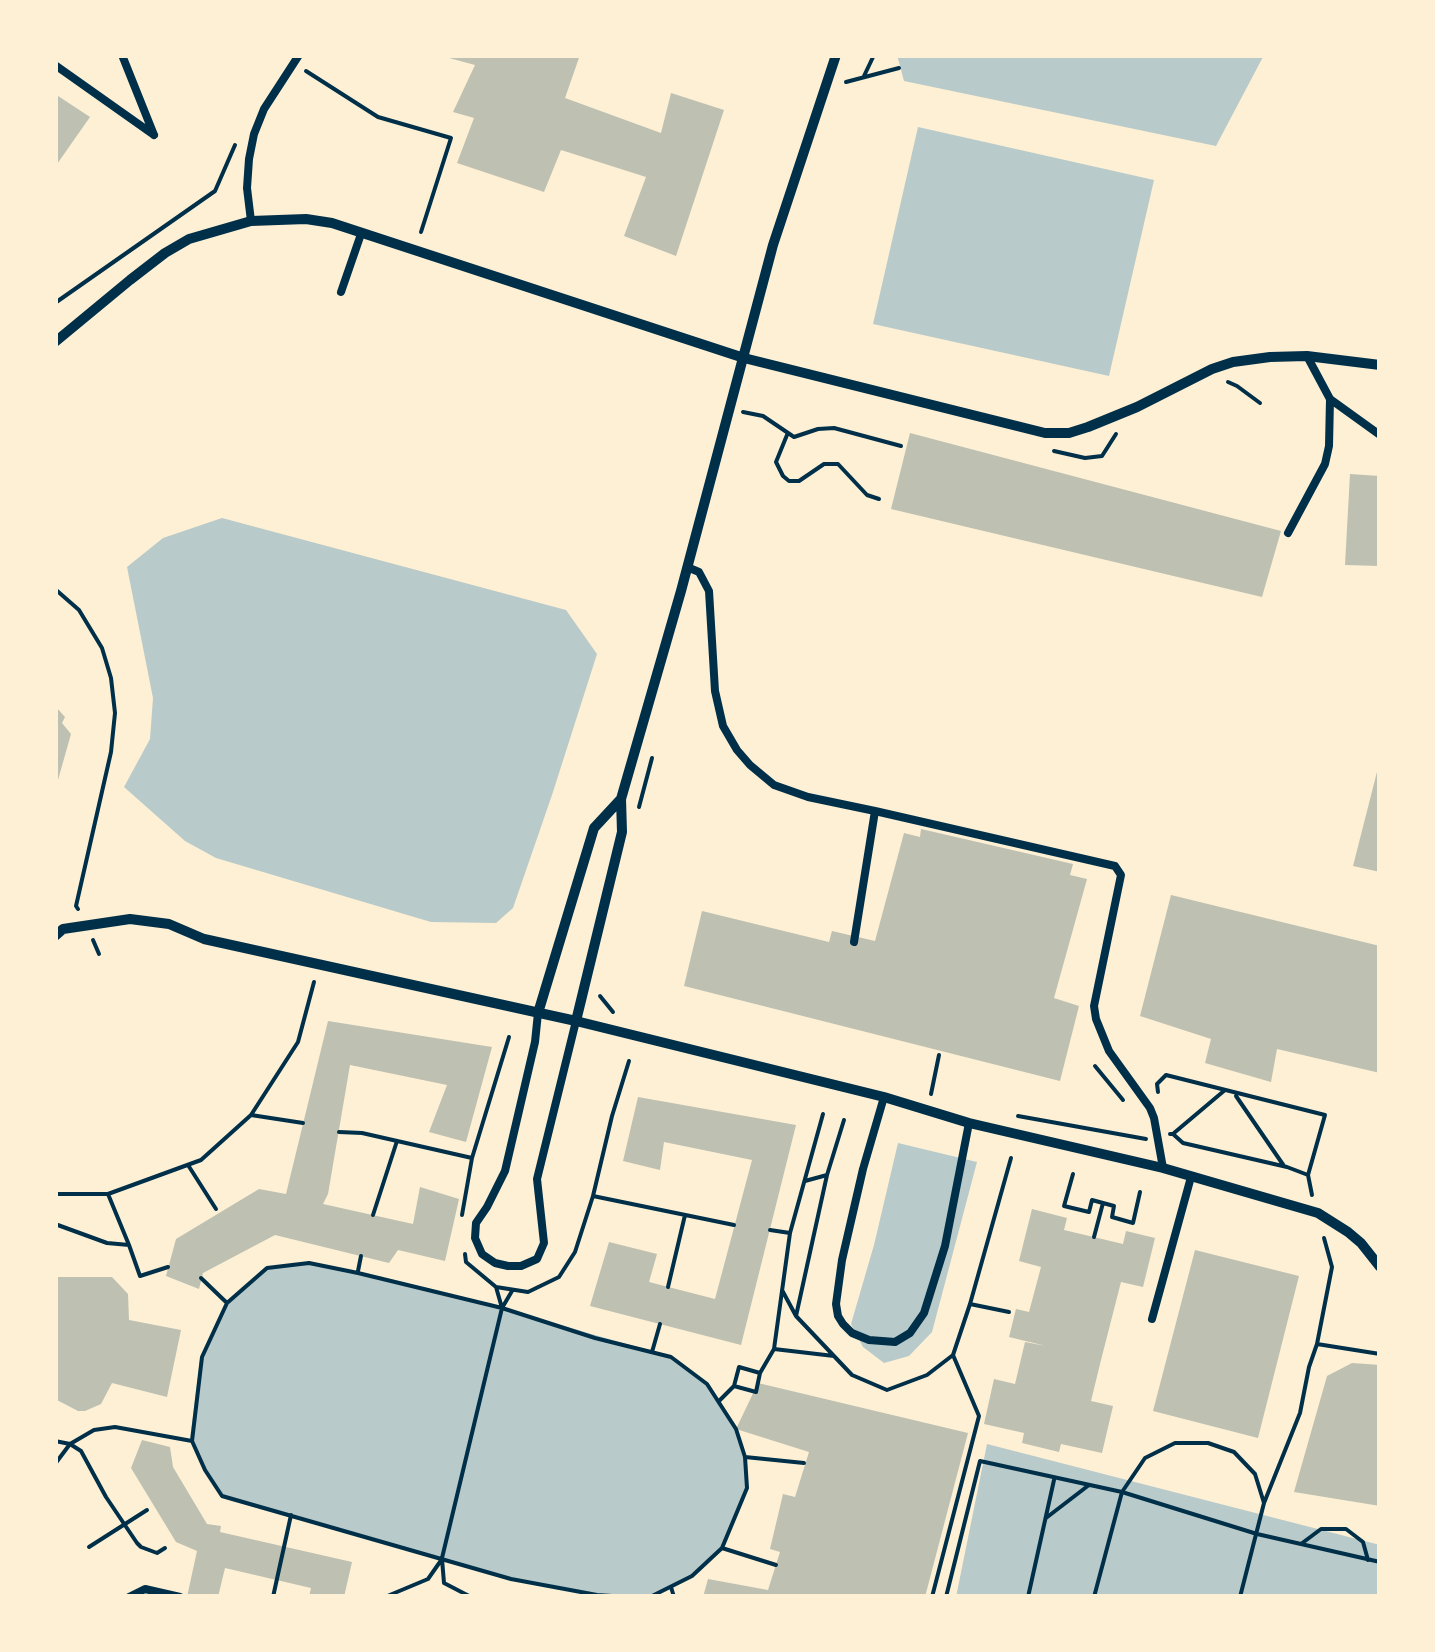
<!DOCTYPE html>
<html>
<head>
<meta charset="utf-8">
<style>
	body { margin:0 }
	#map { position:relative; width:1435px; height:1652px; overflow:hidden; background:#fdf0d5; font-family:"Titillium Web",sans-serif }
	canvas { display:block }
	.frame { position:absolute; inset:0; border:58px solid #fdf0d5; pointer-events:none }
</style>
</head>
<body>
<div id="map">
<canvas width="1435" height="1652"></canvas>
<div class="frame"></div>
</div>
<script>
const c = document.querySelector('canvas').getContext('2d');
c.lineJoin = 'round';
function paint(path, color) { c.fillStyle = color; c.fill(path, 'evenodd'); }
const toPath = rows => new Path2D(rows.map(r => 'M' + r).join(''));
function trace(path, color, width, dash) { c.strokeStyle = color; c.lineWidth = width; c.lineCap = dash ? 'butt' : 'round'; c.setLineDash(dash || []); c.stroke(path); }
paint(toPath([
	[897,55,1264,55,1216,146,904,81],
	[918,127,1154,180,1109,376,873,324],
	[222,518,566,610,597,654,552,795,513,908,496,923,431,922,216,858,185,841,124,787,150,739,153,698,127,567,163,538],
	[898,1143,977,1162,932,1332,909,1356,884,1363,863,1347,851,1324,874,1245],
	[309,1263,502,1308,671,1357,707,1384,736,1429,745,1461,747,1488,722,1548,694,1574,649,1597,597,1595,511,1579,225,1499,205,1470,190,1439,200,1360,227,1303,267,1268],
	[987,1444,1380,1545,1380,1597,956,1597]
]), '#b9caca');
paint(toPath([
	[438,55,580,55,565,98,661,133,671,93,724,110,676,256,624,236,646,177,561,150,544,192,457,163,474,118,453,112,475,65],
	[55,94,90,117,55,167],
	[910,433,1281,531,1262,597,891,509],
	[1350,474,1380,476,1380,566,1345,565],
	[55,706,65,717,62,723,71,734,56,787],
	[1379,764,1380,764,1380,872,1353,866],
	[921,829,1073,864,1070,875,1087,879,1054,998,1079,1006,1060,1081,684,986,702,911,829,942,832,931,875,941,904,833,920,837],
	[1171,895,1380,946,1380,1073,1277,1049,1271,1082,1205,1063,1211,1039,1140,1016],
	[328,1021,492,1047,466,1142,429,1132,447,1085,350,1065,328,1194,323,1204,413,1224,420,1187,459,1199,445,1261,398,1250,389,1263,275,1235,203,1273,199,1289,166,1276,176,1239,259,1189,286,1194],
	[638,1097,796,1125,741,1345,590,1306,609,1242,657,1254,649,1282,715,1299,752,1160,664,1142,660,1170,623,1161],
	[1032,1209,1067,1218,1064,1230,1123,1244,1126,1231,1155,1238,1143,1287,1121,1282,1101,1360,1091,1401,1113,1406,1102,1453,1061,1444,1059,1452,1022,1443,1024,1433,984,1424,994,1379,1015,1384,1025,1342,1046,1346,1009,1337,1016,1309,1029,1312,1041,1267,1019,1261],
	[1195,1250,1299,1276,1258,1438,1153,1411],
	[55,1277,112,1277,128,1294,129,1320,181,1330,167,1397,112,1383,101,1404,85,1411,78,1411,55,1399],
	[1352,1363,1380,1365,1380,1506,1294,1492,1327,1376],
	[758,1383,968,1433,925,1597,703,1597,708,1579,768,1590,780,1552,770,1549,783,1494,795,1497,809,1452,736,1429],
	[142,1440,170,1447,173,1467,207,1524,221,1526,220,1532,352,1562,344,1597,309,1597,311,1588,225,1568,218,1597,187,1597,197,1551,176,1542,131,1468]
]), '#bec0b2');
trace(toPath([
	[306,71,378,117,451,138,421,232],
	[864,76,874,55],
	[846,82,899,68],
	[55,303,215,191,235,145],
	[1228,382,1237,386,1260,403],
	[743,412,763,416,794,437,818,429,834,428,901,446],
	[787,435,776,462,783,476,789,481,799,481,824,464,838,464,867,495,879,499],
	[1054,451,1085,458,1102,456,1116,434],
	[55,589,79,610,102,648,111,678,115,713,111,752,76,906,78,909],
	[639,807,652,758],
	[93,940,99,954],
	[600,996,613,1012],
	[1095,1066,1123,1100],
	[1158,1092,1157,1084,1166,1075,1325,1115,1308,1175,1287,1167,1183,1143,1173,1134,1170,1134],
	[931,1094,939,1055],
	[1236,1096,1284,1166],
	[251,1115,303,1123],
	[1018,1116,1146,1139],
	[339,1132,362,1133,472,1158],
	[1174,1133,1225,1090],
	[188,1165,216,1209],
	[1073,1174,1064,1206,1089,1212,1092,1200,1114,1206,1112,1217,1133,1223,1140,1192],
	[1308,1175,1312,1195],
	[805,1181,827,1175],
	[55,1194,108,1194],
	[593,1196,734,1225],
	[373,1215,397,1141],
	[462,1215,472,1158,509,1037],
	[55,1224,107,1243,129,1245,108,1194,201,1160,251,1115,298,1042,314,982],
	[770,1230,790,1233,823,1114],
	[1094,1237,1103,1203],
	[129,1245,140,1276,168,1267],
	[358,1271,361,1256],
	[201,1278,227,1303],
	[496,1287,528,1292,559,1277,575,1252,593,1196,612,1116,629,1061],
	[668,1287,685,1215],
	[782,1290,796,1316,852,1375,887,1390,927,1375,953,1355],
	[970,1304,1009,1312],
	[502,1308,512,1291],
	[796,1316,827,1175,844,1120],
	[1317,1344,1332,1267,1324,1238],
	[774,1349,834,1356],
	[652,1352,660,1324],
	[760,1373,774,1349,790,1233],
	[719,1401,734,1386,739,1367,760,1373,756,1392,734,1386],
	[55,1441,70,1444,94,1430,115,1427,192,1441],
	[745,1457,804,1463],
	[55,1464,70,1444,81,1451,106,1497,137,1543,141,1547,157,1553,165,1548],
	[1264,1503,1300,1413,1309,1367,1317,1344,1380,1354],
	[1046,1518,1089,1485],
	[1301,1544,1321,1529,1346,1529,1363,1542,1368,1560],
	[89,1547,147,1510],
	[722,1548,776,1565],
	[442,1558,502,1308,496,1287,466,1262,465,1254],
	[671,1587,674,1597],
	[273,1597,291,1515],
	[385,1597,428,1579,442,1559,444,1583,471,1597],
	[627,1597,597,1595,511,1579,222,1496,205,1470,192,1441,202,1357,227,1303,267,1268,309,1263,358,1273,502,1308,595,1338,671,1357,707,1384,736,1429,745,1457,747,1488,722,1548,692,1576,650,1597],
	[932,1597,979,1416,953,1355,970,1304,1011,1158],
	[946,1597,980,1461,1122,1492,1145,1458,1175,1443,1208,1443,1234,1452,1255,1474,1264,1503,1240,1597],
	[1028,1597,1054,1480],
	[1094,1597,1122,1492,1257,1534,1380,1562]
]), '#003049', 4);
trace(toPath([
	[122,55,154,135],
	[55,65,154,135],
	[251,221,247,188,249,159,254,134,264,109,299,55],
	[341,292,361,234],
	[1307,356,1330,399,1380,435],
	[1288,533,1325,464,1329,446,1330,399],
	[687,567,699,572,709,591,715,691,723,726,737,750,750,765,774,785,808,797,875,811],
	[854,942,875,811,1115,866,1121,875,1094,1006,1096,1019,1109,1051,1150,1108,1154,1118,1163,1168],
	[538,1013,535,1042,505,1171,487,1207,476,1223,475,1238,482,1254,495,1263,508,1266,521,1266,537,1259,544,1243,537,1179,576,1021],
	[884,1097,863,1169,842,1260,836,1304,838,1316,843,1324,852,1333,869,1340,895,1342,910,1333,924,1313,945,1246,969,1123],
	[1152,1319,1191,1177],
	[129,1597,145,1589,180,1597]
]), '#003049', 8);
trace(toPath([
	[55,342,130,280,165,253,189,239,251,221,306,219,332,223,744,358,1045,433,1069,433,1088,427,1137,407,1212,369,1233,362,1270,357,1307,356,1380,365],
	[55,936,63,929,130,919,169,924,204,939,576,1021,884,1097,969,1123,1163,1168,1318,1213,1348,1232,1361,1243,1380,1267],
	[538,1013,594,828,620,800],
	[576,1021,622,832,621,799,681,591,773,245,836,55]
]), '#003049', 10);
</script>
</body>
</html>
